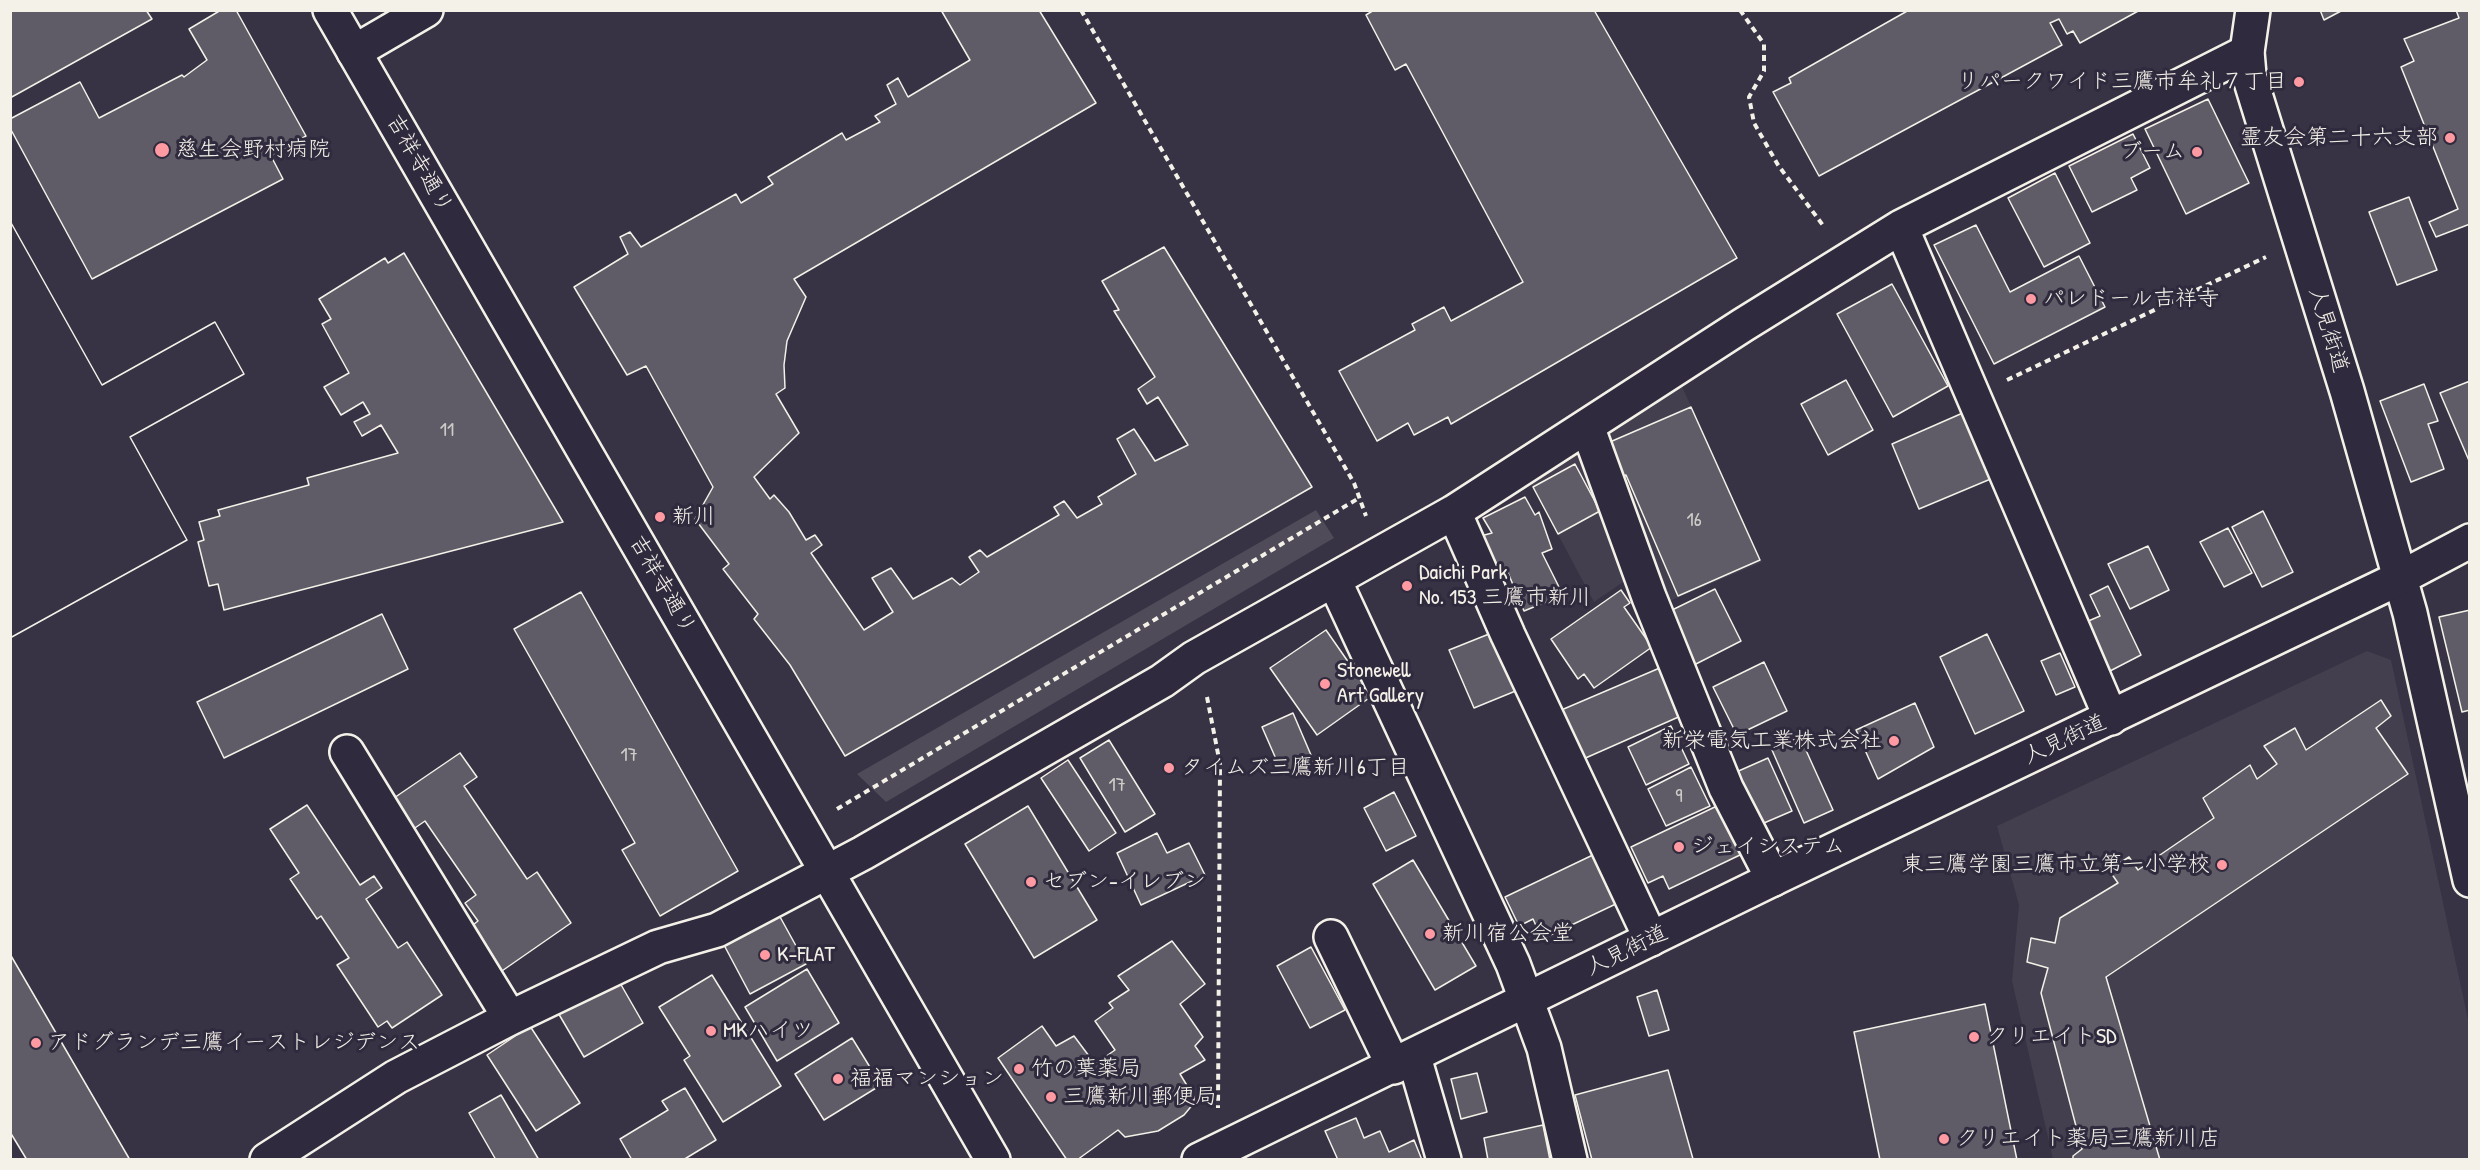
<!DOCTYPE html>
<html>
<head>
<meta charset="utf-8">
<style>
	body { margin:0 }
	#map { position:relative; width:2480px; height:1170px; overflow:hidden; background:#373244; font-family:"Patrick Hand",sans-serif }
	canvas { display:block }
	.frame { position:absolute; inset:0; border:12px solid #f4f1e8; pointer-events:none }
</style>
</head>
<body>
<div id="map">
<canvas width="2480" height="1170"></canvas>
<div class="frame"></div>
</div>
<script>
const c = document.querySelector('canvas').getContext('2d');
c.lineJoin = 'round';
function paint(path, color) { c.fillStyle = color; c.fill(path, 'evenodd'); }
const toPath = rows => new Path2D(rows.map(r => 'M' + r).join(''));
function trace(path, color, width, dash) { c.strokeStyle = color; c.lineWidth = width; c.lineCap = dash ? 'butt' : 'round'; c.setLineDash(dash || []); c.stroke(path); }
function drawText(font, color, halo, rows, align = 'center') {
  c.font = font + ' "Patrick Hand","Klee One",sans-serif'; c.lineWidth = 6; c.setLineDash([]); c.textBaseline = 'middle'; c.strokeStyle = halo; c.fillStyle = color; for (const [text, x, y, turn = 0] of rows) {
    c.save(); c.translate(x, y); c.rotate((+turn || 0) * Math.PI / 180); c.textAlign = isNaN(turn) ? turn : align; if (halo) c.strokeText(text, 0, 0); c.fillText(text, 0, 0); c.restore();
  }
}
paint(toPath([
	[1680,382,1762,562,1646,611,1632,576,1594,602,1529,480],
	[2367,651,2391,660,2469,1024,2469,1159,2053,1159,2012,981,2019,905,1997,826]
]), '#433f4e');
paint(toPath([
	[1316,510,1334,538,886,802,857,774]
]), '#504b59');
const building = toPath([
	[10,10,146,10,152,19,10,98,10,10],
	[221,10,236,10,306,136,271,156,283,179,92,279,10,128,10,119,80,82,99,118,182,75,184,77,207,60,189,29,221,10],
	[941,10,1039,10,1096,103,794,279,806,297,787,341,784,365,785,388,776,394,799,433,754,477,770,499,774,495,789,512,806,540,815,535,822,545,811,553,864,630,893,612,872,578,891,568,913,599,952,578,960,585,979,572,969,557,980,550,987,557,1059,515,1054,507,1064,501,1077,518,1102,504,1098,497,1136,474,1117,439,1134,429,1155,461,1188,445,1158,397,1147,404,1138,389,1155,377,1114,311,1119,310,1102,281,1164,247,1312,487,845,756,790,665,754,619,758,614,723,569,729,564,695,519,713,487,646,366,627,375,574,287,628,254,620,237,630,232,641,247,736,194,741,203,773,184,768,177,842,133,846,140,880,122,875,116,896,104,887,85,898,78,908,97,970,60,941,10],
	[1374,10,1594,10,1737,258,1451,424,1448,417,1414,435,1408,423,1377,441,1339,371,1415,330,1412,324,1444,307,1451,321,1523,282,1406,64,1395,70,1366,15,1374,10],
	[1909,10,2140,10,2080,43,2073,31,2067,34,2059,19,2050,23,2062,45,1819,176,1773,92,1791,83,1789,78,1909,10],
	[2320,10,2343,10,2324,20,2320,10],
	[2456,10,2470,10,2470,224,2436,237,2429,222,2458,209,2401,67,2414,61,2404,39,2459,18,2456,10],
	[2208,99,2249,183,2186,214,2145,129,2208,99],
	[2133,134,2150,168,2131,178,2137,190,2092,212,2069,166,2133,134],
	[2055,173,2090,243,2044,267,2008,198,2055,173],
	[2409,197,2437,270,2397,285,2369,212,2409,197],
	[10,221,102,385,215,322,244,374,130,437,187,540,10,638,10,221],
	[10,221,102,385,215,322,244,374,130,437,187,540,10,638,10,221],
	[1976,225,2010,292,2079,256,2105,307,1994,364,1934,245,1976,225],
	[404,253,563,522,224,610,218,584,209,586,198,542,204,540,199,522,220,516,218,510,309,485,307,478,398,453,381,425,362,436,354,422,370,414,363,402,341,415,324,387,349,373,322,324,331,319,319,299,385,258,388,263,404,253],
	[1892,284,1948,386,1893,417,1837,314,1892,284],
	[1846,380,1873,430,1828,455,1801,404,1846,380],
	[2470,381,2470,463,2440,393,2470,381],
	[2424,384,2438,421,2428,424,2444,469,2411,482,2380,401,2424,384],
	[1691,407,1760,560,1678,596,1626,475,1610,482,1596,448,1691,407],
	[1965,412,1993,478,1919,509,1892,444,1965,412],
	[1575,464,1600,511,1558,534,1533,487,1575,464],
	[1525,497,1535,515,1539,512,1552,549,1542,553,1563,595,1524,611,1506,568,1491,572,1477,537,1492,533,1483,518,1525,497],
	[2263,511,2293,572,2262,587,2232,527,2263,511],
	[2228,528,2252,573,2224,587,2200,542,2228,528],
	[2148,546,2169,590,2130,609,2108,564,2148,546],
	[2108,586,2141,655,2110,671,2086,622,2100,616,2090,595,2108,586],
	[1715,589,1741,641,1692,666,1666,613,1715,589],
	[1621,590,1630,603,1624,607,1652,647,1594,688,1584,674,1578,679,1551,639,1621,590],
	[581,592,738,871,660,916,622,850,635,843,514,629,581,592],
	[2470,610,2470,710,2462,712,2439,617,2470,610],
	[382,614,408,669,224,758,197,702,382,614],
	[1326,630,1372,696,1317,735,1270,668,1326,630],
	[1494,632,1518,690,1474,708,1449,650,1494,632],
	[1987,634,2024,711,1975,734,1940,657,1987,634],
	[2060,653,2075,687,2056,695,2041,661,2060,653],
	[1764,662,1787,711,1737,735,1713,687,1764,662],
	[1662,667,1683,715,1581,760,1559,711,1662,667],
	[2381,700,2391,716,2376,728,2408,774,2106,977,2160,1160,2073,1160,2073,1156,2082,1149,2041,993,2048,968,2027,962,2031,938,2055,943,2060,918,2118,883,2109,870,2129,857,2138,870,2214,818,2203,798,2250,765,2257,779,2277,764,2264,746,2295,728,2306,750,2381,700],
	[1915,703,1934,747,1878,779,1856,730,1915,703],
	[1293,713,1314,762,1283,775,1262,727,1293,713],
	[1671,726,1689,764,1646,785,1628,747,1671,726],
	[1800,737,1833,810,1804,823,1772,750,1800,737],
	[1109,740,1155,814,1125,832,1080,758,1109,740],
	[460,753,477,777,464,786,527,879,537,872,571,923,499,973,469,928,478,921,465,903,476,895,425,821,412,830,391,800,460,753],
	[1768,758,1792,811,1757,826,1734,773,1768,758],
	[1068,760,1116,833,1089,851,1041,778,1068,760],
	[1691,767,1710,806,1666,826,1648,789,1691,767],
	[1394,792,1416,836,1386,851,1364,808,1394,792],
	[307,805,360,885,374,876,382,888,366,899,398,948,407,942,442,995,392,1028,387,1021,378,1027,337,965,349,958,321,916,317,919,290,879,299,873,270,829,307,805],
	[1719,805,1742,854,1669,889,1663,876,1648,883,1631,847,1719,805],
	[1028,806,1097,920,1034,958,965,844,1028,806],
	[1157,833,1167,853,1189,843,1205,875,1141,905,1117,853,1157,833],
	[1597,853,1620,902,1542,939,1533,919,1519,926,1505,897,1597,853],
	[1413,860,1476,966,1435,990,1373,884,1413,860],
	[779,915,806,964,750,994,724,945,779,915],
	[1172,941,1205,984,1180,1004,1203,1037,1195,1046,1205,1060,1180,1074,1194,1097,1194,1103,1184,1115,1158,1131,1125,1137,1118,1130,1077,1160,1067,1160,998,1058,1042,1026,1056,1046,1074,1036,1095,1064,1115,1050,1095,1021,1113,1008,1109,1003,1129,990,1118,976,1172,941],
	[1311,947,1345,1010,1310,1028,1277,966,1311,947],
	[10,954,130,1160,27,1160,10,1132,10,954],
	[807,969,839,1023,777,1061,745,1007,807,969],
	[712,975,781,1086,723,1122,684,1060,690,1056,659,1007,712,975],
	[616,976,643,1023,584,1057,557,1011,616,976],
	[1657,990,1669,1030,1649,1036,1637,997,1657,990],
	[1985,1004,2017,1160,1880,1160,1854,1032,1985,1004],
	[530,1026,580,1103,536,1131,487,1055,530,1026],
	[852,1038,881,1085,824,1120,795,1074,852,1038],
	[1668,1070,1693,1159,1592,1160,1575,1095,1668,1070],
	[1477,1073,1487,1112,1461,1119,1451,1079,1477,1073],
	[685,1088,716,1140,683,1160,632,1160,620,1139,668,1110,662,1101,685,1088],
	[501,1095,539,1160,496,1160,469,1113,501,1095],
	[1356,1118,1364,1138,1380,1131,1389,1152,1414,1140,1422,1160,1338,1160,1325,1131,1356,1118],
	[1543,1125,1550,1160,1488,1160,1484,1138,1543,1125]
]);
paint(building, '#5f5c67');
trace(building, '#f4f1e8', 1.5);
const minor = toPath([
	[354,52,426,10],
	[1901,227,2111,718],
	[1587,426,1649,597,1726,788,1773,879],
	[1454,512,1508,635,1651,939],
	[2470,541,2400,578,2410,613,2470,880],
	[1334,580,1513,964,1544,1048,1570,1160],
	[347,752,510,1018],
	[1331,937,1394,1067],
	[1414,1057,1444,1160],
	[267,1160,396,1077,510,1018,658,947,717,930,863,853,1162,681,1194,658,1454,512,1743,325,1901,227,2247,52]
]);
const major = toPath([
	[330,10,993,1160],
	[1199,1160,1773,879,2400,578,2347,391,2249,75,2247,52,2253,10]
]);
trace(minor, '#f4f1e8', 38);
trace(major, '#f4f1e8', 38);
trace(toPath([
	[1081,10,1354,483,1366,516],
	[1740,10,1764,44,1764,71,1749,97,1754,123,1778,165,1825,228],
	[2007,380,2266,257],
	[1207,697,1220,764,1218,1108],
	[837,809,1359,498]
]), '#f4f1e8', 4, [6, 4.5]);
trace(minor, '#2f2a3d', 33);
trace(major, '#2f2a3d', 33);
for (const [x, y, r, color] of [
	[2299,82,6,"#ff9aa2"],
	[2450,138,6,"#ff9aa2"],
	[162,150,8,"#ff9aa2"],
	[2197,152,6,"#ff9aa2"],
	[2031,299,6,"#ff9aa2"],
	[660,517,6,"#ff9aa2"],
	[1407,586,6,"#ff9aa2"],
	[1325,684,6,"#ff9aa2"],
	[1894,741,6,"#ff9aa2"],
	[1169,768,6,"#ff9aa2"],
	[1679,847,6,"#ff9aa2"],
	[2222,865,6,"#ff9aa2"],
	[1031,882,6,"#ff9aa2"],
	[1430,934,6,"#ff9aa2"],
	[765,955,6,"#ff9aa2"],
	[711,1031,6,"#ff9aa2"],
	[1974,1037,6,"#ff9aa2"],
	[36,1043,6,"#ff9aa2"],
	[1019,1069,6,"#ff9aa2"],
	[838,1079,6,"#ff9aa2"],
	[1051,1097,6,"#ff9aa2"],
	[1944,1139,6,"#ff9aa2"]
]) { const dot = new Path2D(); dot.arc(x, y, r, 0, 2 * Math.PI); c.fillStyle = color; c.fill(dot); trace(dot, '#2f2a3d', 2); }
drawText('20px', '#cfccc8', null, [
	["11",447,431],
	["16",1694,521],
	["17",629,756],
	["17",1117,786],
	["9",1679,797]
]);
drawText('22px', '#f4f1e8', '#2f2a3d', [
	["リパークワイド三鷹市牟礼７丁目",2287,82,"right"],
	["霊友会第二十六支部",2438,138,"right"],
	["慈生会野村病院",176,150],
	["ブーム",2185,152,"right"],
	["パレドール吉祥寺",2043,299],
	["新川",672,517],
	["Daichi Park",1419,573],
	["No. 153 三鷹市新川",1419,598],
	["Stonewell",1337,671],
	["Art Gallery",1337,696],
	["新栄電気工業株式会社",1882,741,"right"],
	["タイムズ三鷹新川6丁目",1181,768],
	["ジェイシステム",1691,847],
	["東三鷹学園三鷹市立第一小学校",2210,865,"right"],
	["セブン-イレブン",1043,882],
	["新川宿公会堂",1442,934],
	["K-FLAT",777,955],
	["MKハイツ",723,1031],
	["クリエイトSD",1986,1037],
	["アドグランデ三鷹イーストレジデンス",48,1043],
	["竹の葉薬局",1031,1069],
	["福福マンション",850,1079],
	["三鷹新川郵便局",1063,1097],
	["クリエイト薬局三鷹新川店",1956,1139]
], 'left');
drawText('22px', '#f4f1e8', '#2f2a3d', [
	["吉祥寺通り",419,164,60],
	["人見街道",2328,330,73],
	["吉祥寺通り",662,585,60],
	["人見街道",2065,740,-25],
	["人見街道",1627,951,-26]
]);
</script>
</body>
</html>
